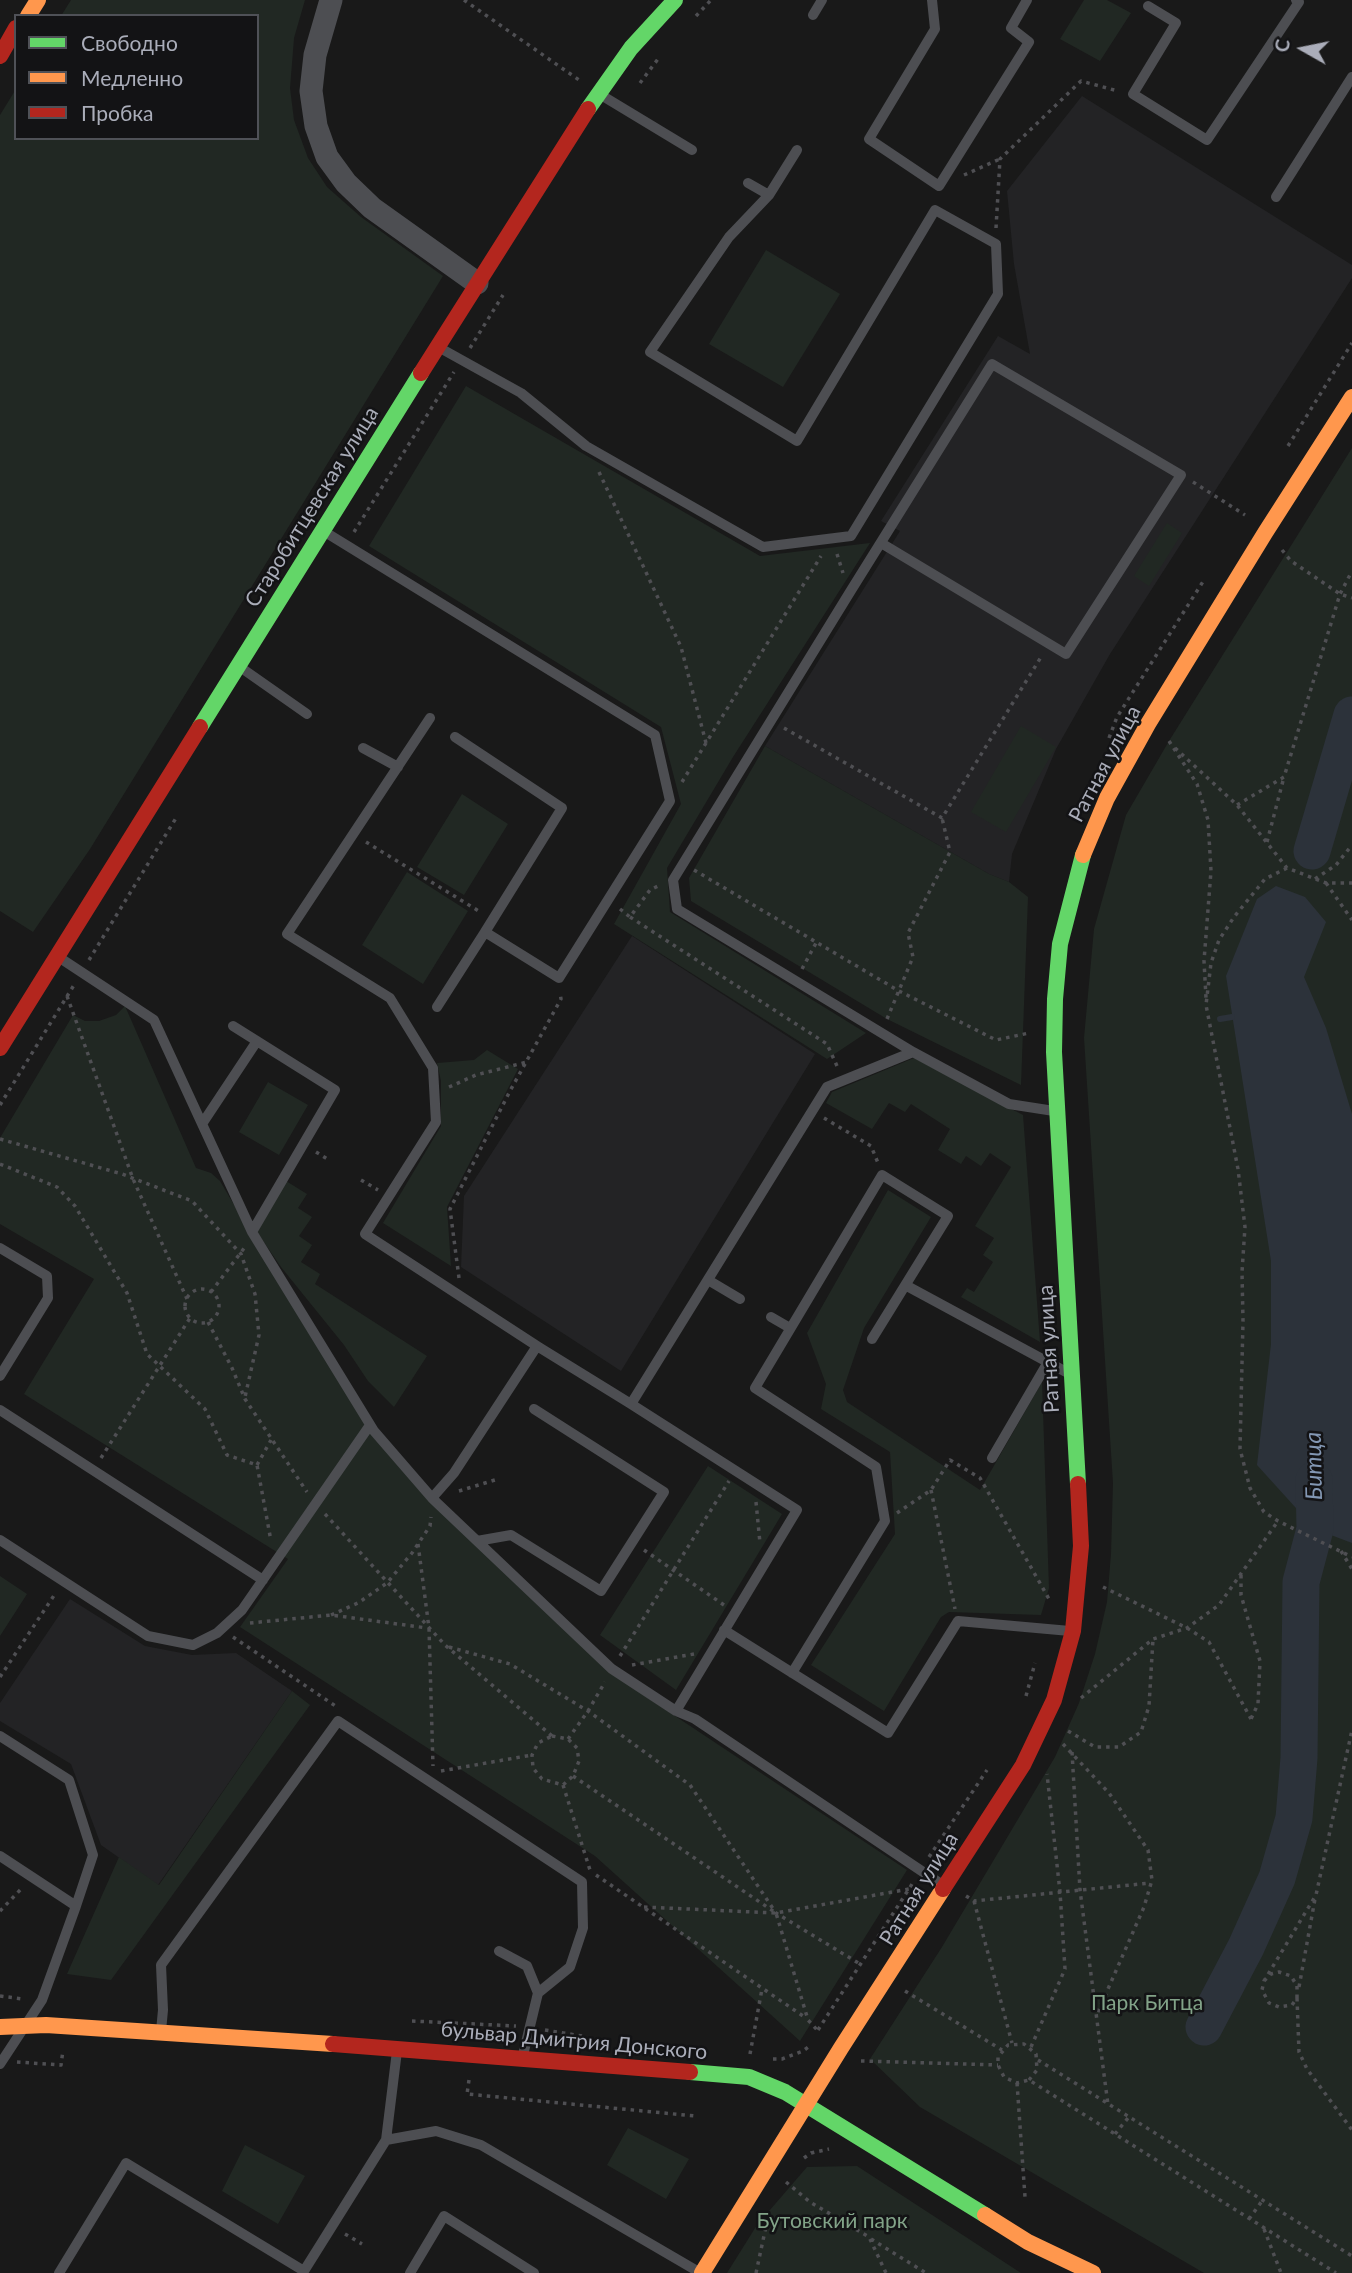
<!DOCTYPE html>
<html>
<head>
<meta charset="utf-8">
<style>
	body { margin:0 }
	#map { position:relative; width:1352px; height:2273px; overflow:hidden; background:#191919; font-family:Lato,sans-serif }
	canvas { display:block }
	.legend { position:absolute; left:14px; top:14px; width:245px; height:126px; box-sizing:border-box; background:#131315; border:2px solid #4f5157; margin:0; padding:9px 12px; list-style:none; font-size:21px; color:#aaadb9 }
	.legend li { display:flex; align-items:center; gap:14px; height:35px }
	.legend b { width:35px; border:2px solid #4f5157 }
	.north { position:absolute; left:1268px; top:14px; width:70px; height:70px; -webkit-text-stroke:5px #131315; paint-order:stroke; rotate:279deg; font-size:19px; font-weight:700; line-height:28px; text-align:center; color:#aaadb9 }
	.north::after { content:''; display:block; margin:auto; width:24px; height:32px; background:#aaadb9; clip-path:polygon(50% 0,100% 100%,50% 72%,0 100%) }
</style>
</head>
<body>
<div id="map">
<canvas width="1352" height="2273"></canvas>
<ul class="legend">
<li><b style="height:9px;background:#63d668"></b>Свободно</li>
<li><b style="height:9px;background:#ff974d"></b>Медленно</li>
<li><b style="height:9px;background:#b3261e"></b>Пробка</li>
</ul>
<div class="north">С</div>
</div>
<script>
const c = document.querySelector('canvas').getContext('2d');
c.lineJoin = 'round';
function paint(path, color) { c.fillStyle = color; c.fill(path, 'evenodd'); }
const toPath = rows => new Path2D(rows.map(r => 'M' + r).join(''));
function trace(path, color, width, dash) { c.strokeStyle = color; c.lineWidth = width; c.lineCap = dash ? 'butt' : 'round'; c.setLineDash(dash || []); c.stroke(path); }
function drawText(font, color, halo, rows, align = 'center') {
  c.font = font + ' Lato,sans-serif'; c.lineWidth = 5; c.setLineDash([]); c.textBaseline = 'middle'; c.strokeStyle = halo; c.fillStyle = color; for (const [text, x, y, turn = 0] of rows) {
    c.save(); c.translate(x, y); c.rotate((+turn || 0) * Math.PI / 180); c.textAlign = isNaN(turn) ? turn : align; if (halo) c.strokeText(text, 0, 0); c.fillText(text, 0, 0); c.restore();
  }
}
paint(toPath([
	[1082,96,1352,265,1352,278,1110,654,1056,749,1012,854,1009,882,989,874,765,746,900,531,881,521,998,336,1030,354,1014,264,1007,191],
	[632,936,815,1054,621,1371,461,1267,464,1196],
	[70,1599,145,1646,192,1655,236,1653,292,1691,158,1885,101,1845,71,1764,0,1721,0,1703]
]), '#232325');
paint(toPath([
	[71,0,305,0,294,38,290,88,294,120,308,158,327,187,361,217,443,276,90,849,33,932,0,911,0,115,16,89,16,138,257,138,257,16,61,16],
	[1084,0,1107,0,1131,13,1100,61,1060,39],
	[766,250,840,294,783,387,709,344],
	[466,386,760,556,870,543,733,757,667,868,670,912,866,1033,827,1059,614,924,681,804,661,727,369,546],
	[1352,448,1352,2273,1204,2273,920,2107,870,2059,942,1947,1055,1757,1079,1703,1095,1654,1107,1602,1111,1554,1113,1483,1084,1038,1094,929,1126,815,1169,741],
	[1167,523,1182,533,1149,586,1134,576],
	[1021,726,1056,747,1006,832,971,812],
	[765,746,989,874,1009,882,1028,897,1021,1085,887,1019,691,901,689,878],
	[462,794,508,824,464,895,417,867],
	[407,872,468,911,423,984,362,945],
	[125,1006,196,1168,211,1173,220,1181,316,1344,425,1495,639,1692,907,1870,800,2041,595,1856,240,1627,288,1559,24,1394,94,1279,0,1224,0,1138,73,1015,85,1021,99,1021,116,1015],
	[487,1050,518,1069,447,1207,451,1266,383,1223,441,1126,441,1081,437,1063,474,1060],
	[914,1058,1023,1115,1040,1342,961,1297,967,1288,974,1292,993,1262,983,1255,994,1238,975,1226,1011,1167,990,1153,981,1166,966,1156,961,1164,938,1150,950,1129,911,1104,905,1112,889,1103,872,1129,826,1103,832,1092],
	[268,1082,308,1105,279,1155,239,1132],
	[286,1181,307,1194,298,1208,312,1217,299,1236,312,1245,301,1262,320,1274,315,1284,427,1356,394,1407,368,1381,344,1345,281,1267,257,1232],
	[888,1190,931,1217,864,1328,843,1390,847,1402,980,1490,1042,1382,1049,1588,1041,1615,949,1612,941,1617,884,1711,811,1665,895,1534,890,1452,821,1409,826,1384,807,1333],
	[708,1466,782,1514,676,1690,600,1635],
	[0,1576,27,1594,0,1636],
	[292,1691,310,1705,111,1980,67,1974,119,1857,159,1885],
	[628,2128,689,2159,666,2199,607,2165],
	[245,2145,305,2176,278,2224,222,2191],
	[857,2166,1021,2273,727,2273,757,2225,807,2167]
]), '#212823');
paint(toPath([
	[1276,886,1305,897,1326,922,1304,977,1326,1028,1352,1114,1352,1543,1315,1529,1257,1465,1271,1344,1271,1261,1226,976,1257,899]
]), '#2c323a');
trace(toPath([
	[1220,1019,1232,1017]
]), '#2c323a', 6);
trace(toPath([
	[1312,851,1352,715],
	[1204,2027,1246,1947,1277,1878,1294,1818,1299,1758,1301,1582,1315,1529,1314,1480]
]), '#2c323a', 37);
trace(toPath([
	[464,0,579,80],
	[696,16,711,0],
	[640,83,658,59],
	[964,175,1000,159],
	[996,228,1000,159,1081,81,1118,91],
	[470,348,503,295],
	[1288,446,1352,343],
	[599,472,681,647,706,743],
	[1193,482,1245,515],
	[354,532,454,372],
	[1282,550,1291,561,1340,594,1352,598],
	[837,554,843,573],
	[784,728,942,818,1041,657],
	[1109,738,1117,717,1204,580],
	[1169,741,1197,784,1208,820,1211,871,1204,961,1206,998],
	[1175,748,1237,805,1287,868,1326,883,1352,883],
	[682,782,821,556],
	[1237,805,1284,777,1340,594,1352,571],
	[366,842,482,913],
	[1267,842,1284,777],
	[1287,868,1265,879,1234,917,1219,940,1211,963,1206,1005,1238,1169,1245,1227,1242,1272,1243,1321,1240,1449,1250,1488,1264,1512,1278,1521,1352,1557],
	[694,870,899,991,996,1040,1029,1033],
	[1315,879,1336,865,1352,845],
	[1326,883,1352,920],
	[620,909,630,917,650,890,658,886],
	[630,917,827,1044,837,1066],
	[89,960,176,818],
	[802,969,816,943],
	[67,996,133,1179,187,1299],
	[887,1019,913,957,908,933,950,852,942,818],
	[449,1087,476,1075,527,1062],
	[0,1105,74,985],
	[824,1118,871,1146,878,1163],
	[0,1139,122,1174,192,1201,241,1254,255,1294,259,1335,245,1397],
	[316,1152,329,1160],
	[0,1164,57,1187,75,1206,127,1293,147,1354,205,1409,227,1455,257,1465,271,1541],
	[361,1180,378,1190],
	[459,1278,450,1209,510,1091,561,999,560,992],
	'185 1306a17 17 0 1 1 34 0a17 17 0 1 1-34 0Z',
	[211,1292,245,1247],
	[208,1322,232,1368,245,1399,307,1492],
	[101,1458,190,1318],
	[257,1465,271,1440],
	[931,1490,955,1609],
	[459,1491,498,1479],
	[756,1502,760,1543],
	[897,1513,931,1490,950,1460,980,1478,1049,1599],
	[325,1514,445,1645,552,1736],
	[418,1544,429,1628,433,1766],
	[644,1550,724,1605],
	[1341,1551,1352,1569],
	[1241,1575,1241,1595,1260,1661,1258,1704,1251,1719],
	[1103,1587,1187,1628,1209,1642,1251,1719],
	[331,1615,358,1603,387,1583,412,1553,430,1526,431,1517],
	[250,1623,331,1615,427,1628],
	[233,1637,337,1707],
	[449,1647,510,1664,588,1711,690,1785,776,1913,860,1964],
	[620,1656,729,1481],
	[632,1665,694,1654],
	[0,1677,55,1594],
	[1026,1696,1035,1663],
	[1081,1698,1153,1639,1187,1628,1219,1605,1278,1521],
	[1068,1731,1095,1747,1119,1747,1141,1732,1149,1706,1153,1639],
	[552,1736,568,1739,577,1748,579,1761,573,1776,563,1785,542,1779,533,1768,532,1755,538,1743,552,1736],
	[568,1739,588,1711,605,1682],
	[1063,1744,1109,1793,1148,1850,1152,1880,1144,1907,1097,2014],
	[1072,1752,1080,1890,1108,2105],
	[441,1771,532,1755],
	[573,1776,776,1913,808,2020,819,2032],
	[563,1785,590,1870],
	[929,1857,987,1770],
	[596,1875,806,2018],
	[966,1896,974,1901,1150,1883],
	[974,1901,1012,2043],
	[644,1907,776,1913,909,1889],
	[0,1911,23,1887],
	[1264,1981,1271,1974,1279,1972,1291,1976,1297,1986,1297,1998,1292,2005,1279,2007,1269,2003,1262,1990,1264,1981,1316,1895,1352,1730],
	[1299,1987,1315,1899],
	[905,1991,1002,2050],
	[0,1996,23,1999],
	[1297,1998,1299,2052,1307,2069,1352,2130],
	[412,2021,516,2026],
	[545,2030,582,2036],
	[818,2030,914,1881],
	[1031,2047,1065,1969,1060,1892,1047,1774],
	[750,2054,762,1989],
	[773,2059,782,2059,803,2051,811,2045],
	[1038,2060,1352,2256],
	[861,2061,998,2065],
	[17,2062,61,2065,63,2050],
	[469,2080,467,2094,695,2116],
	[1029,2080,1037,2070,1036,2054,1024,2044,1008,2045,998,2057,998,2065,1004,2077,1017,2083,1029,2080,1336,2273],
	[1017,2083,1025,2197],
	[1115,2134,1128,2118],
	[804,2158,811,2153,829,2149],
	[786,2182,810,2202,869,2237,886,2273],
	[1249,2219,1262,2201],
	[1264,2229,1281,2273],
	[345,2234,362,2244],
	[871,2239,926,2273],
	[756,2273,768,2217]
]), '#4f4f53', 3.5, [3.5, 5]);
trace(toPath([
	[932,0,935,29,869,139,939,186,1029,42,1011,28,1027,0],
	[1148,6,1176,23,1133,94,1207,140,1299,2,1296,0],
	[813,15,822,0],
	[601,95,692,150],
	[748,183,769,195],
	[1276,197,1352,77],
	[440,348,521,393,586,446,763,547,851,536,998,294,996,244,935,210,797,441,650,352,729,237,769,195,797,150],
	[325,532,655,735,670,801,559,978,485,932,562,808,455,737],
	[881,543,1066,654,1181,475,992,364,850,592,673,880,677,909,913,1052],
	[240,667,307,714],
	[430,718,287,934,390,998,433,1068,436,1122,365,1234,537,1346],
	[363,748,398,767],
	[60,958,154,1020,252,1232,374,1431,432,1498,612,1669,676,1711,695,1719,941,1884],
	[437,1007,485,932],
	[233,1026,335,1090,252,1232],
	[202,1124,257,1041],
	[0,1248,47,1276,48,1298,0,1376],
	[708,1280,740,1299],
	[907,1286,1068,1373],
	[771,1317,790,1328],
	[631,1404,797,1510,676,1711],
	[0,1410,263,1580],
	[992,1458,1048,1362],
	[432,1498,454,1473,537,1346,631,1404,827,1087,913,1052,1009,1104,1054,1111],
	[0,1540,148,1636,193,1645,217,1633,242,1610,370,1425],
	[477,1541,511,1535,601,1591,664,1492,534,1409],
	[724,1630,888,1733,958,1621,1070,1631],
	[792,1673,885,1521,876,1467,755,1388,882,1175,948,1216,872,1339],
	[0,1736,69,1780,93,1855,76,1906,0,1856],
	[499,1951,527,1966,538,1993,523,2055],
	[161,2031,163,2010,161,1965,338,1721,582,1882,583,1928,570,1967,538,1993],
	[0,2064,42,2000,76,1906],
	[386,2140,397,2051],
	[59,2273,126,2163,304,2271,386,2140,436,2131,481,2145,699,2272],
	[410,2273,444,2216,534,2273]
]), '#4d4e52', 10);
trace(toPath([
	[331,0,315,55,311,91,316,126,327,157,346,183,372,208,477,283]
]), '#4d4e52', 23);
trace(toPath([
	[588,109,631,48,675,0],
	[200,727,421,373],
	[1078,1484,1054,1052,1055,999,1060,944,1083,855],
	[690,2072,749,2077,785,2092,985,2215]
]), '#63d668', 16);
trace(toPath([
	[28,16,38,0],
	[1083,855,1107,798,1148,724,1265,533,1352,397],
	[0,2027,46,2025,333,2044],
	[985,2215,1028,2242,1093,2273],
	[702,2273,841,2048,943,1889]
]), '#ff974d', 16);
trace(toPath([
	[0,56,16,28],
	[421,373,588,109],
	[0,1048,200,727],
	[943,1889,1023,1765,1054,1700,1073,1631,1081,1546,1078,1484],
	[333,2044,690,2072]
]), '#b3261e', 16);
drawText('21px', '#aaadb9', '#131315', [
	["Старобитцевская улица",312,507,-58],
	["Ратная улица",1105,764,-62],
	["Ратная улица",1049,1349,-93],
	["Ратная улица",919,1889,-58],
	["бульвар Дмитрия Донского",574,2041,5]
]);
drawText('21px', '#82a388', '#131315', [
	["Парк Битца",1147,2003],
	["Бутовский парк",832,2221]
]);
drawText('italic 23px', '#8397b3', '#131315', [
	["Битца",1314,1466,-91]
]);
</script>
</body>
</html>
